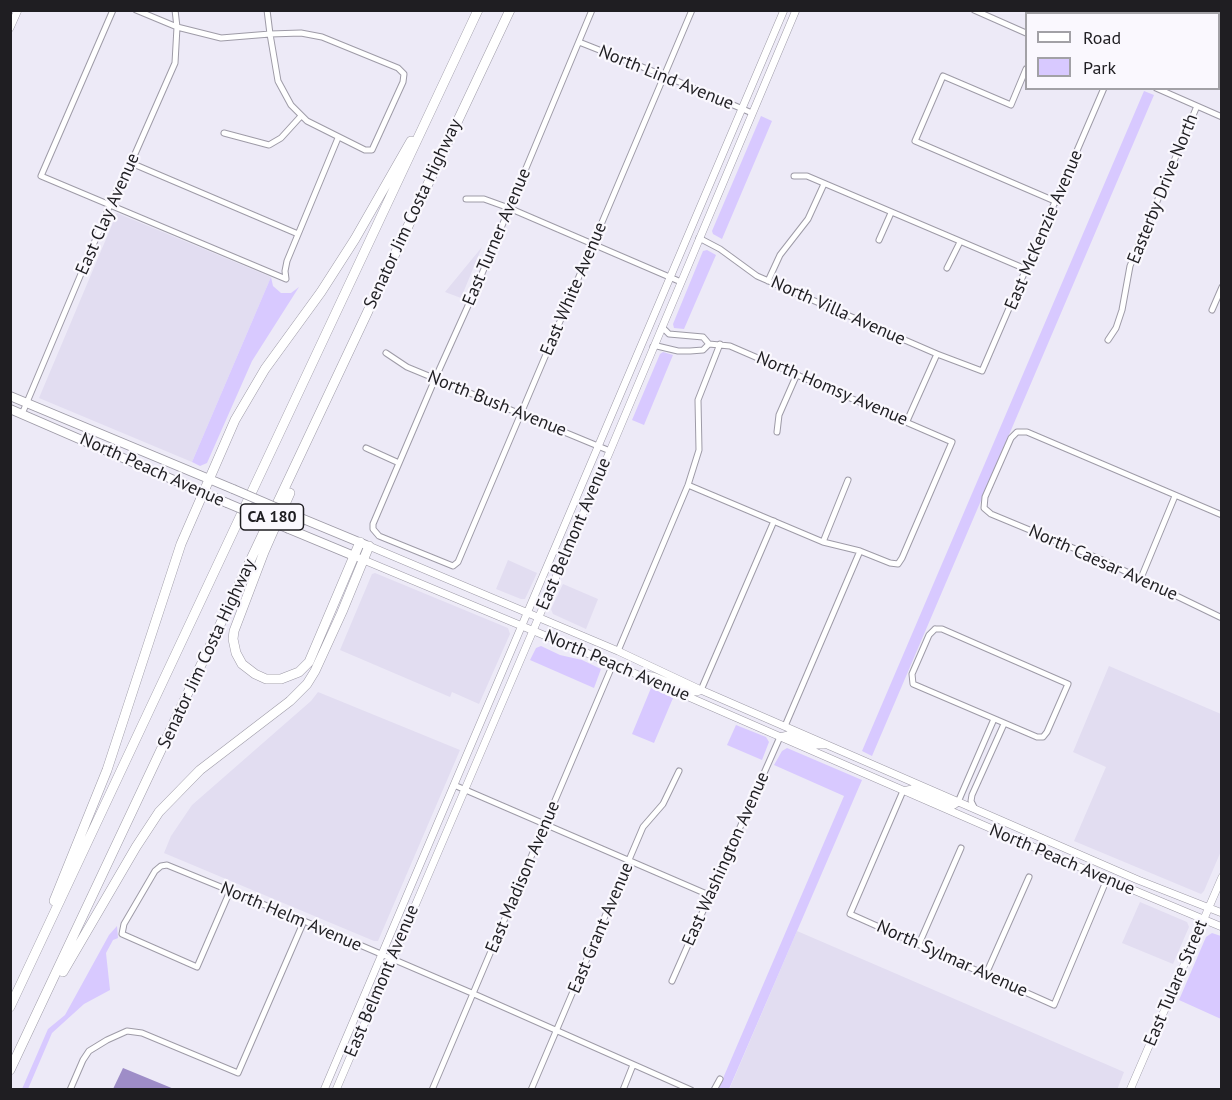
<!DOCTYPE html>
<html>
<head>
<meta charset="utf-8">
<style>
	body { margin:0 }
	#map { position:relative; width:1232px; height:1100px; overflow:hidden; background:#edeaf7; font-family:"PT Sans",sans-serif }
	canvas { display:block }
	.frame { position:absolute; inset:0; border:12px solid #1f1e22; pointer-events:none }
	.legend { position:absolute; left:1025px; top:12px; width:195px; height:78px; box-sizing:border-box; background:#faf8fe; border:2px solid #a2a1a6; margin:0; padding:8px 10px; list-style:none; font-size:18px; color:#1f1e22 }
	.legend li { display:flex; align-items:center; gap:12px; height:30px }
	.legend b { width:30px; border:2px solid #a2a1a6 }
</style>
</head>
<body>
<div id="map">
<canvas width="1232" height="1100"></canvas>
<div class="frame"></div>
<ul class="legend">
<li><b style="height:8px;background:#fff"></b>Road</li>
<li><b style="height:16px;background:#d8c9ff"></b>Park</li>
</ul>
</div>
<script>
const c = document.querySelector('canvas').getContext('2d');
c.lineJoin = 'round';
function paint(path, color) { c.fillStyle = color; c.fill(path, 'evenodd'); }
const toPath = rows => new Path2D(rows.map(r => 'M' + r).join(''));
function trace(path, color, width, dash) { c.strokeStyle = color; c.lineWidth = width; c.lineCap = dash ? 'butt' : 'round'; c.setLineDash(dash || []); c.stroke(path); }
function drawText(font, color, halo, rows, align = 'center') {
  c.font = font + ' "PT Sans",sans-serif'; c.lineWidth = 4.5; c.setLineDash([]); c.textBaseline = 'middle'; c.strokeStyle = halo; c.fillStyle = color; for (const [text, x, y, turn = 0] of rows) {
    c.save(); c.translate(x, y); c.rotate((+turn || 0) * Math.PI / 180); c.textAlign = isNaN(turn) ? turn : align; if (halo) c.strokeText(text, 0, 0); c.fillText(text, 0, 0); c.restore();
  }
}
paint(toPath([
	[117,213,271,277,192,462,39,398],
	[482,247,461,298,445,292,468,264],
	[508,560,537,573,525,599,521,599,496,589],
	[375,573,508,628,510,634,479,704,452,692,450,697,340,650,372,574],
	[563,584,598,599,586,629,553,614,551,609],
	[1109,666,1221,714,1221,851,1204,891,1201,894,1074,841,1106,767,1073,752],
	[318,692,460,750,378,941,374,941,164,853,171,836,192,805,311,701],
	[1140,902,1187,922,1189,927,1173,964,1122,943],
	[797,931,1124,1072,1117,1090,729,1090]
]), '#e2ddf1');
paint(toPath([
	[1144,91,1154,95,872,756,862,751],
	[761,116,772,121,722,239,713,234,712,231],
	[707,250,716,255,684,329,674,328,673,324,703,251],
	[271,277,273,286,281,293,291,293,299,287,252,361,207,463,200,466,192,462],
	[663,352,673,355,644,425,632,420,660,354],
	[541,646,560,655,582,660,601,669,594,688,530,660,536,648],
	[651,688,673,698,654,743,632,734],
	[736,725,766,737,769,742,762,760,727,745],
	[787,748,862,780,729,1089,718,1090,844,796,774,765,782,751],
	[117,926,118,938,113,940,106,953,110,990,84,1004,52,1033,28,1089,22,1089,48,1029,65,1015,109,935],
	[1212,933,1221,936,1221,1019,1179,1000,1206,937]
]), '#d8c9ff');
paint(toPath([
	[123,1068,174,1089,113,1089]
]), '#9e8dc7');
const street = toPath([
	[113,10,41,176,286,279,285,271,287,261,338,138],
	[136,10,177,27,221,38,270,34,301,33,322,37,398,68,404,74,403,82,372,150,365,150,307,121,291,105,278,81,270,34,267,10],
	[592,10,476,288,435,379,373,524,373,529,379,536,453,566,458,562,692,10],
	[974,10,1026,33],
	[1087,14,1089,10],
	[579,42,665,76,752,113],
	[1026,69,1011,105,943,76,915,141,1057,202],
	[1156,88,1222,117],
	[224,133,269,145,281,138,301,116],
	[131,163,298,234],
	[794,176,807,176,1028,270],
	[466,199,484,199,509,208,681,282],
	[699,238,720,249,757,276,937,354,982,371,1104,88],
	[879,240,891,213],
	[947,268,960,242],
	[768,281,780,255,808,219,824,184],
	[1212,310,1222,287],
	[662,327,669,334,703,337,709,344,730,346,952,442,902,558,898,564,890,563,860,551,823,542,688,485],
	[1108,340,1116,328,1122,310,1130,266,1197,106],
	[653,347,657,346,678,351,690,351,703,350,709,344],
	[386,353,407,367,610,451],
	[22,414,110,205,131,163,175,63,177,27,175,10],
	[907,421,937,354],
	[777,432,779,415,797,374],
	[366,448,399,463],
	[1222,515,1027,432,1017,432,1011,438,985,497,984,508,991,514,1102,560,1222,618],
	[823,542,848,480],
	[1141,578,1175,496],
	[935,629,942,629,1068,684,1047,732,1043,737,1037,737,913,684,912,674,929,635,935,629],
	[618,651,688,485,699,450,698,400,720,344],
	[701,690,774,521],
	[785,726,860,551],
	[454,785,709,895],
	[903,791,850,914,1054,1005,1107,879],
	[958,802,994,719],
	[975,809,971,801,972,795,1004,724],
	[230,891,197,967,122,934,124,924,155,871,161,866,167,865,304,921,474,994,691,1090],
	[919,944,961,848],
	[986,974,1029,877],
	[672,981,780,737],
	[70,1090,83,1060,89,1051,107,1040,127,1031,142,1033,238,1073,304,921],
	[432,1090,613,664],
	[531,1090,643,827,663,804,679,771],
	[623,1090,633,1065],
	[714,1090,720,1079]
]);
const secondary = toPath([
	[10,28,18,10],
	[369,546,618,651,701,690,1138,880,1222,913],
	[359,558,613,664,1107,879,1222,927],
	[644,675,653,676,689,691,697,692,701,690],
	[780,737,788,735,815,745,824,745],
	[903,791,912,789,949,804,954,805,958,802],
	[324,1090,784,10],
	[336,1090,610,451,796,10],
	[1130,1090,1222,877]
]);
const primary = toPath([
	[10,396,233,489],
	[10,409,227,503],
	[296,516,366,545],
	[289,529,354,556]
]);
const highway = toPath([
	[290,493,264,552,234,631,233,639,236,653,242,664,255,674,266,679,281,679,299,672,309,662,360,542],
	[54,901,107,770,181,544,235,420,265,369,321,292,355,239,411,141],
	[63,972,136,847,159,812,200,770,290,701,307,684,315,671,342,612,369,546],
	[10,1007,478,10],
	[10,1070,510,10]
]);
trace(street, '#9e9ba7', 7);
trace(secondary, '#9e9ba7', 8);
trace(primary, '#9e9ba7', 10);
trace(highway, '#9e9ba7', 10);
trace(street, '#fff', 5);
trace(secondary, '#fff', 7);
trace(primary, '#fff', 8);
trace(highway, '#fff', 9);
const primaryBridge = toPath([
	[233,489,296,516],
	[227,503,289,529]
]);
trace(primaryBridge, '#9e9ba7', 10, []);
trace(primaryBridge, '#fff', 8);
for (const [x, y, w] of [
	[272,517,63]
]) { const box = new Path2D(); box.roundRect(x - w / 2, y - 13, w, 26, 4.5); c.fillStyle = '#faf8fe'; c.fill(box); trace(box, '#1f1e22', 1.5); }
drawText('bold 16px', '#1f1e22', null, [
	["CA 180",272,517]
]);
drawText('18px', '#1f1e22', '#faf8fe', [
	["North Lind Avenue",666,78,22],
	["Easterby Drive North",1163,189,-68],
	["East Clay Avenue",108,214,-66],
	["Senator Jim Costa Highway",413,214,-65],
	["East McKenzie Avenue",1044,230,-67],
	["East Turner Avenue",497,237,-67],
	["East White Avenue",574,289,-67],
	["North Villa Avenue",838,311,24],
	["North Homsy Avenue",832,389,23],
	["North Bush Avenue",497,404,22],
	["North Peach Avenue",152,470,24],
	["East Belmont Avenue",574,534,-67],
	["North Caesar Avenue",1103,563,24],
	["Senator Jim Costa Highway",207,654,-65],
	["North Peach Avenue",617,666,23],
	["East Washington Avenue",726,859,-66],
	["North Peach Avenue",1062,860,23],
	["East Madison Avenue",523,877,-67],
	["North Helm Avenue",291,917,23],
	["East Grant Avenue",601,928,-67],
	["North Sylmar Avenue",952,959,24],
	["East Belmont Avenue",382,981,-67],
	["East Tulare Street",1176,983,-67]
]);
</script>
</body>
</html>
